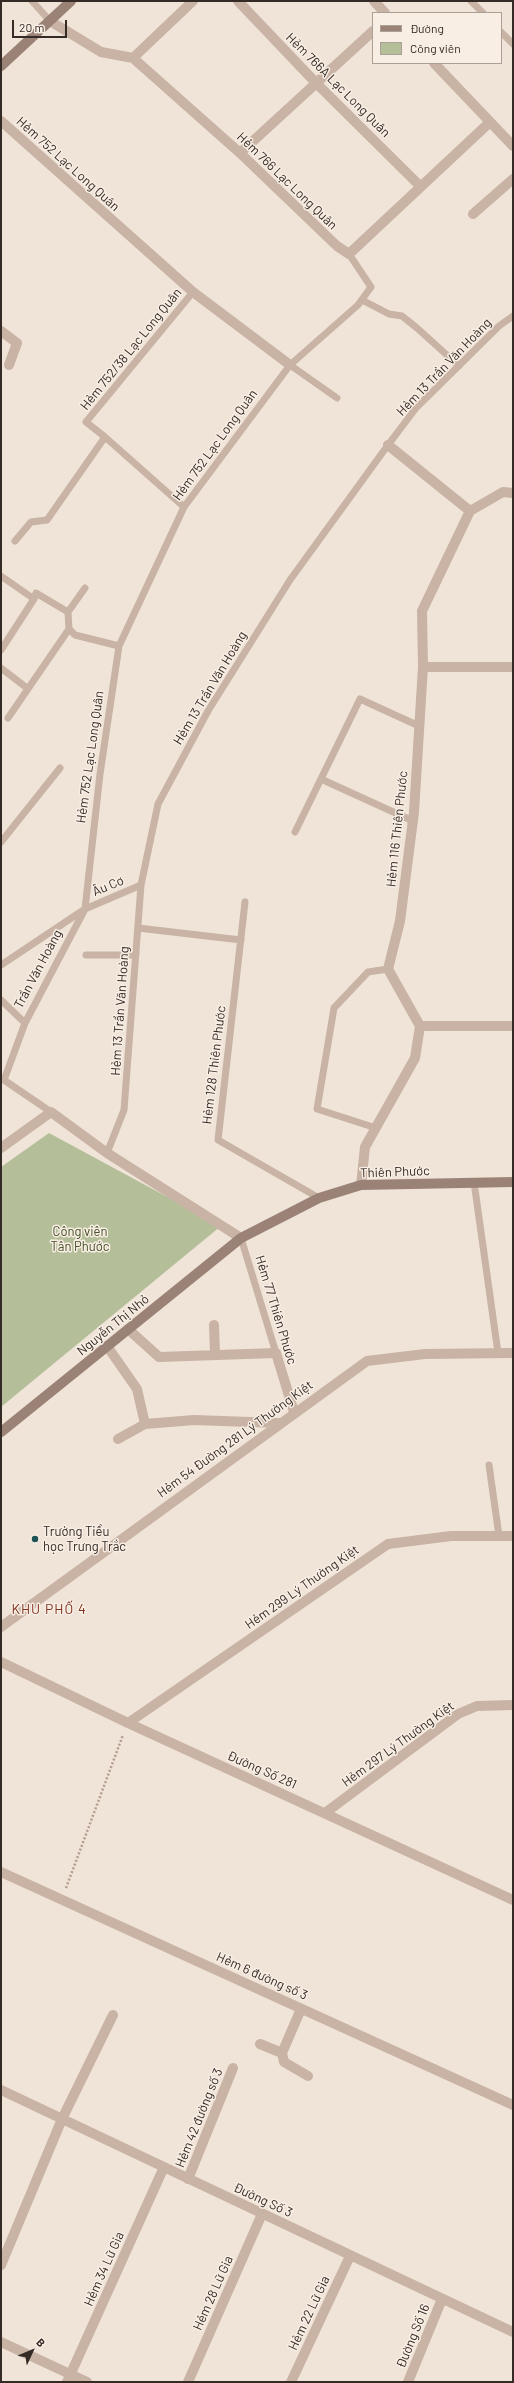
<!DOCTYPE html>
<html>
<head>
<meta charset="utf-8">
<style>
	body { margin:0 }
	#map { position:relative; width:514px; height:2383px; overflow:hidden; background:#f0e4d8; font-family:Barlow,sans-serif }
	canvas { display:block }
	.frame { position:absolute; inset:0; border:2px solid #342a26; pointer-events:none }
	.legend { position:absolute; left:372px; top:12px; width:130px; height:52px; box-sizing:border-box; background:#f8eee4; border:1px solid #aaa098; margin:0; padding:5px 7px; list-style:none; font-size:12px; color:#342a26 }
	.legend li { display:flex; align-items:center; gap:8px; height:20px }
	.legend b { width:20px; border:1px solid #aaa098 }
	.north { position:absolute; left:12px; top:2331px; width:40px; height:40px; -webkit-text-stroke:3px #f8eee4; paint-order:stroke; rotate:46deg; font-size:11px; font-weight:700; line-height:16px; text-align:center; color:#342a26 }
	.north::after { content:''; display:block; margin:auto; width:14px; height:18px; background:#342a26; clip-path:polygon(50% 0,100% 100%,50% 72%,0 100%) }
	.scale { position:absolute; left:12px; top:20px; width:55px; height:18px; box-sizing:border-box; border:2px solid #342a26; border-top:0; padding-left:5px; font-size:12px; line-height:14px; white-space:nowrap; color:#342a26; -webkit-text-stroke:3px #f8eee4; paint-order:stroke }
</style>
</head>
<body>
<div id="map">
<canvas width="514" height="2383"></canvas>
<div class="frame"></div>
<ul class="legend">
<li><b style="height:5px;background:#9b8276"></b>Đường</li>
<li><b style="height:11px;background:#b4bf99"></b>Công viên</li>
</ul>
<div class="north">B</div>
<div class="scale">20 m</div>
</div>
<script>
const c = document.querySelector('canvas').getContext('2d');
c.lineJoin = 'round';
function paint(path, color) { c.fillStyle = color; c.fill(path, 'evenodd'); }
const toPath = rows => new Path2D(rows.map(r => 'M' + r).join(''));
function trace(path, color, width, dash) { c.strokeStyle = color; c.lineWidth = width; c.lineCap = dash ? 'butt' : 'round'; c.setLineDash(dash || []); c.stroke(path); }
function drawText(font, color, halo, rows, align = 'center') {
  c.font = font + ' Barlow,sans-serif'; c.lineWidth = 3; c.setLineDash([]); c.textBaseline = 'middle'; c.strokeStyle = halo; c.fillStyle = color; for (const [text, x, y, turn = 0] of rows) {
    c.save(); c.translate(x, y); c.rotate((+turn || 0) * Math.PI / 180); c.textAlign = isNaN(turn) ? turn : align; if (halo) c.strokeText(text, 0, 0); c.fillText(text, 0, 0); c.restore();
  }
}
paint(toPath([
	[49,1133,221,1226,1,1407,1,1167]
]), '#b4bf99');
trace(toPath([
	[66,1888,123,1735]
]), '#b49d8f', 2.5, [2, 2]);
trace(toPath([
	[32,1,50,21],
	[471,1,483,13],
	[501,32,513,44],
	[362,300,389,314,402,316,417,328,459,366],
	[290,365,337,398],
	[105,437,184,507],
	[15,541,31,522,47,520,105,437,86,422,193,292],
	[1,576,34,599,36,593,68,612],
	[69,629,75,635,119,646],
	[1,650,34,599],
	[1,668,27,688],
	[8,718,69,629,68,612,85,588],
	[321,779,413,821],
	[295,832,360,699,419,726],
	[1,842,60,768],
	[245,902,218,1140,319,1198],
	[138,928,241,940],
	[86,955,136,955],
	[1,965,85,909,141,885],
	[1,1000,25,1023],
	[51,1112,4,1080,25,1023,85,909,100,774,119,646,184,507,290,365,358,305,371,287,349,254],
	[376,1128,317,1109,334,1008,368,972,388,969],
	[107,1153,124,1110,141,885,158,804,208,711,290,580,388,445,416,408,499,326,513,316],
	[474,1182,498,1353],
	[241,1238,276,1353],
	[489,1465,499,1536]
]), '#c8b3a5', 7);
trace(toPath([
	[238,1,316,83,420,186],
	[374,1,385,13],
	[50,21,101,52,133,58,240,153,337,246,349,254,490,122],
	[133,58,193,1],
	[434,63,513,146],
	[1,121,193,292,290,365],
	[240,153,373,31],
	[473,214,513,179],
	[1,331,17,343,9,365],
	[388,445,470,511],
	[423,667,513,667],
	[420,1026,513,1026],
	[1,1148,51,1112,107,1153,241,1238],
	[361,1185,365,1147,415,1058,420,1026,388,969,400,921,414,812,423,667,422,611,470,511,503,492,513,493],
	[214,1325,215,1354],
	[128,1329,159,1357,276,1353,294,1412],
	[107,1346,137,1389,145,1424],
	[118,1439,145,1424,194,1420,279,1423],
	[1,1627,367,1361,425,1354,513,1353],
	[1,1662,128,1723,513,1900],
	[128,1723,388,1544,451,1536,513,1536],
	[325,1813,458,1714,477,1706,513,1705],
	[1,1872,513,2105],
	[260,2044,282,2053,284,2062,308,2076],
	[282,2053,301,2009],
	[1,2090,513,2332],
	[188,2179,233,2068],
	[1,2265,62,2119,113,2015],
	[1,2342,87,2382],
	[67,2382,164,2167],
	[188,2382,262,2214],
	[291,2382,350,2256],
	[408,2382,442,2299]
]), '#c8b3a5', 10);
trace(toPath([
	[1,66,71,1],
	[1,1432,241,1238,319,1198,361,1185,513,1182]
]), '#9b8276', 10);
for (const [x, y, r, color] of [
	[35,1539,4,"#1d5354"]
]) { const dot = new Path2D(); dot.arc(x, y, r, 0, 2 * Math.PI); c.fillStyle = color; c.fill(dot); trace(dot, '#f8eee4', 1.5); }
drawText('13px', '#342a26', '#f8eee4', [
	["Hẻm 766A Lạc Long Quân",338,85,45],
	["Hẻm 752 Lạc Long Quân",68,164,42],
	["Hẻm 766 Lạc Long Quân",287,181,44],
	["Hẻm 752/38 Lạc Long Quân",131,349,-51],
	["Hẻm 13 Trần Văn Hoàng",444,367,-46],
	["Hẻm 752 Lạc Long Quân",215,445,-54],
	["Hẻm 13 Trần Văn Hoàng",210,688,-59],
	["Hẻm 752 Lạc Long Quân",90,757,-82],
	["Hẻm 116 Thiên Phước",397,829,-84],
	["Âu Cơ",108,886,-23],
	["Trần Văn Hoàng",38,969,-62],
	["Hẻm 13 Trần Văn Hoàng",120,1011,-86],
	["Hẻm 128 Thiên Phước",214,1065,-83],
	["Thiên Phước",395,1172,-2],
	["Hẻm 77 Thiên Phước",276,1310,73],
	["Nguyễn Thị Nhỏ",113,1325,-39],
	["Hẻm 54 Đường 281 Lý Thường Kiệt",235,1439,-36],
	["Hẻm 299 Lý Thường Kiệt",302,1587,-35],
	["Hẻm 297 Lý Thường Kiệt",398,1744,-36],
	["Đường Số 281",262,1770,24],
	["Hẻm 6 đường số 3",262,1976,24],
	["Hẻm 42 đường số 3",199,2118,-68],
	["Đường Số 3",263,2200,25],
	["Hẻm 34 Lữ Gia",104,2269,-66],
	["Hẻm 28 Lữ Gia",213,2293,-66],
	["Hẻm 22 Lữ Gia",309,2313,-65],
	["Đường Số 16",413,2336,-68]
]);
drawText('13px', '#45512a', '#f8eee4', [
	["Công viên",80,1232],
	["Tân Phước",80,1247]
]);
drawText('13px', '#342a26', '#f8eee4', [
	["Trường Tiểu",43,1532],
	["học Trưng Trắc",43,1547]
], 'left');
c.letterSpacing = '1px';
drawText('14px', '#813321', '#f8eee4', [
	["KHU PHỐ 4",49,1609]
]);
c.letterSpacing = '0px';
</script>
</body>
</html>
